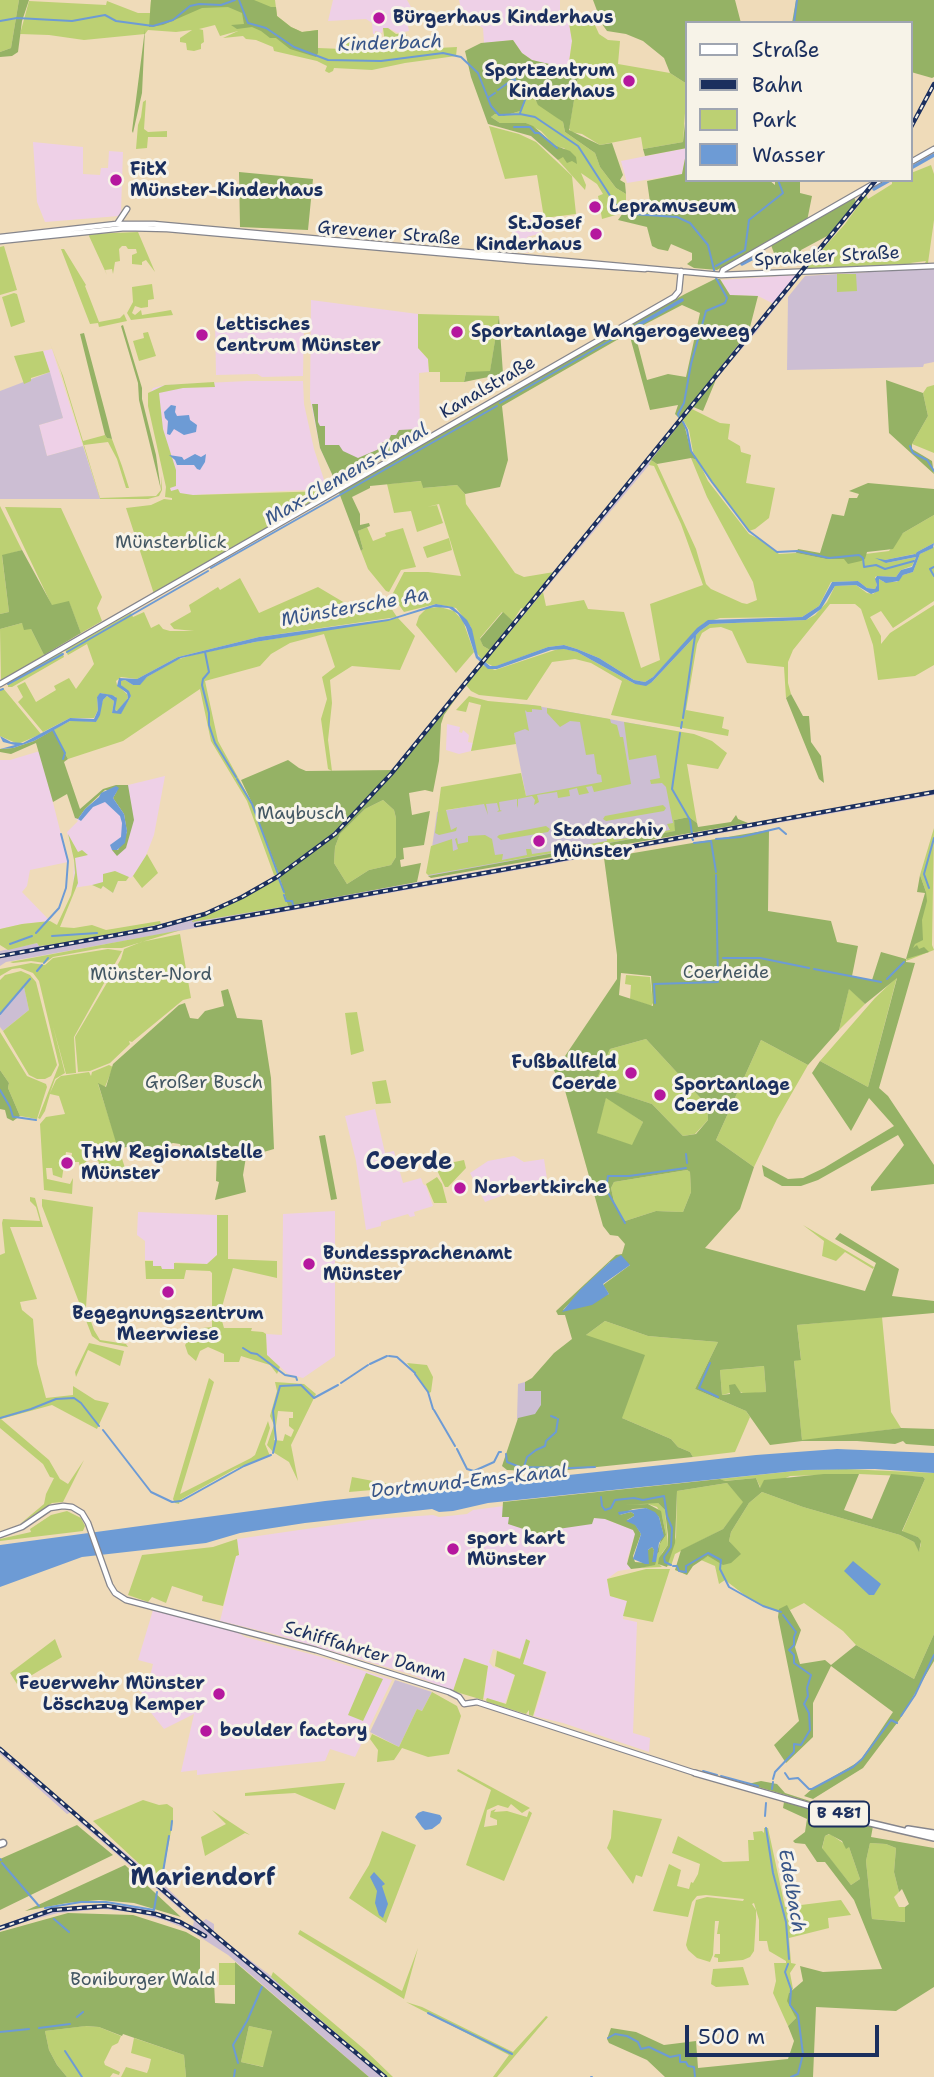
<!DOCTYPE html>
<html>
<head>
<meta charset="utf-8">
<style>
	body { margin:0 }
	#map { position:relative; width:934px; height:2077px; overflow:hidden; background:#efdbb9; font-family:"Shantell Sans",sans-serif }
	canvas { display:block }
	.legend { position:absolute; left:685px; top:21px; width:228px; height:161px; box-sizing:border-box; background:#f7f3e8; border:2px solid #9fa5b1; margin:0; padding:9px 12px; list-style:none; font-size:21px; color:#1b2f5e }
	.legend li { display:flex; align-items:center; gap:14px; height:35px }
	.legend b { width:35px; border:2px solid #9fa5b1 }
	.scale { position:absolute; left:685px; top:2025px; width:194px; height:32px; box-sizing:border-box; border:4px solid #1b2f5e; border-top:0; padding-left:9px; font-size:21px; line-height:24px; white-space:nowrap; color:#1b2f5e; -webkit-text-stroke:5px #f7f3e8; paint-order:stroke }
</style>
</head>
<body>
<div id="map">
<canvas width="934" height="2077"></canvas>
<ul class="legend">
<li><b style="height:9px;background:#fff"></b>Straße</li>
<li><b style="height:9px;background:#1b2f5e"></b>Bahn</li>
<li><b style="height:19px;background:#bcd073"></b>Park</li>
<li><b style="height:19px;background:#6d9bd5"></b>Wasser</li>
</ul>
<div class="scale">500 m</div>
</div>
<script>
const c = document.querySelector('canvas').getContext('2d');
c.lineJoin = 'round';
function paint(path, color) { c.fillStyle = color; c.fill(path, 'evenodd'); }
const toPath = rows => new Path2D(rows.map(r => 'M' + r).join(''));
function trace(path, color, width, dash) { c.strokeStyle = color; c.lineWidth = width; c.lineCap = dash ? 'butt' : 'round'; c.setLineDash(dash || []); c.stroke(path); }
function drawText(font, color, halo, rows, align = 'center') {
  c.font = font + ' "Shantell Sans",sans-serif'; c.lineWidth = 6; c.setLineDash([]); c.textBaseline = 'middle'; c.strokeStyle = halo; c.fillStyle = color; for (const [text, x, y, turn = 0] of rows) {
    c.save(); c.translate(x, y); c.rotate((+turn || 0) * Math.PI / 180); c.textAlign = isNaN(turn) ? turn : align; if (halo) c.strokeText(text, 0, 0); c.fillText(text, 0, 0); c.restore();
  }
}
paint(toPath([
	[333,0,407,0,411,7,412,15,407,21,409,31,398,33,388,28,383,28,382,33,375,31,375,34,373,34,372,23,366,19,328,21],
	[459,0,560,0,560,12,568,17,572,41,568,69,532,60,522,53,513,40,484,43,483,28,475,23,464,24],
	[33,142,83,147,83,174,100,175,101,168,108,168,109,151,123,152,121,211,119,216,45,222,37,202],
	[687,148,682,174,627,183,621,161],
	[540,218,542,233,527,237,528,253,512,250,512,224],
	[795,275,796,277,774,304,758,296,730,295,721,280],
	[311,300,418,314,418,348,428,359,429,372,419,373,420,438,337,485,320,448,310,399],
	[215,319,260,319,304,322,303,376,262,377,257,374,216,375],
	[52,349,83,446,47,456,39,425,63,418,43,351],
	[247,381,303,381,304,404,314,449,327,489,172,496,149,395,153,388,165,385],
	[447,724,460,727,459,732,462,733,463,730,469,735,468,742,473,743,471,751,459,754,446,750],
	[40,751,68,862,30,870,27,886,22,892,50,921,22,924,0,929,0,760,10,760],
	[165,776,154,835,143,863,131,878,129,877,126,881,118,881,113,893,103,886,101,889,92,885,73,888,74,860,67,832,78,821,75,818,116,785,128,785],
	[375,1109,385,1153,394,1151,403,1183,421,1178,423,1184,426,1186,433,1206,414,1212,415,1216,410,1217,408,1214,381,1222,381,1226,366,1230,356,1161,345,1116],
	[514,1156,524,1162,544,1159,547,1179,485,1202,470,1173,488,1161],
	[335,1211,335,1356,303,1378,288,1374,267,1355,266,1334,282,1335,283,1214],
	[138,1212,217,1215,217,1255,207,1264,175,1262,175,1269,161,1269,153,1266,153,1260,145,1260,145,1241,137,1235],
	[504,1506,503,1517,509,1517,551,1537,555,1528,600,1517,633,1530,635,1534,627,1560,631,1569,618,1571,607,1579,610,1596,627,1601,623,1619,637,1622,633,1733,650,1738,649,1752,563,1723,534,1716,547,1672,523,1664,530,1641,527,1640,520,1658,493,1649,489,1662,493,1667,515,1674,505,1703,484,1698,488,1666,465,1658,453,1691,410,1674,270,1633,220,1621,236,1556,239,1555,237,1539,375,1519,433,1515,439,1517,467,1514,473,1510],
	[153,1610,235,1631,245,1637,318,1656,392,1680,355,1757,330,1749,325,1761,197,1775,197,1770,181,1772,194,1714,164,1729,140,1699,144,1684,148,1685,153,1664,138,1660]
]), '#eed0e7');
paint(toPath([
	[875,180,877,180,756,332,693,406,649,465,485,662,482,660],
	[934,268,934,362,924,364,923,367,787,370,788,297,805,276],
	[50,372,63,418,39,425,47,456,83,446,100,499,0,499,0,391],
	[480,663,482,665,376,794,298,865,250,895,192,922,934,791,934,795,112,943,6,962,0,966,0,951,37,943,39,946,64,943,186,919,230,902,279,875,376,790],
	[508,703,532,705,658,728,676,832,428,876,437,812,526,796],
	[24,986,29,1010,3,1031,0,1027,0,1013],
	[525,1382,525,1389,543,1389,542,1419,517,1419,518,1384],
	[395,1680,432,1692,422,1711,417,1709,399,1747,370,1732],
	[0,1747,22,1767,74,1811,67,1814,0,1754],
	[82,1818,162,1883,202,1922,206,1919,214,1924,214,1933,271,1976,388,2077,369,2077,228,1955,189,1930,164,1920,137,1913,103,1909,58,1913,20,1923,0,1931,0,1926,37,1912,83,1905,130,1906,152,1911,193,1926,194,1921,77,1820]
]), '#ccbed3');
paint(toPath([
	[0,0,19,0,11,48,0,52],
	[151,0,275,0,277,16,291,27,302,32,318,30,318,48,342,49,348,42,371,41,376,45,385,43,383,28,388,28,396,34,406,33,407,44,393,46,400,50,457,47,456,56,405,63,372,70,334,68,333,71,329,73,325,71,327,66,317,61,274,51,273,47,256,40,246,39,243,36,223,38,238,31,220,36,215,25,199,29,203,30,204,42,201,44,201,49,194,51,187,50,186,43,180,42,180,38,192,30,176,32,148,30,145,34,84,40,49,35,20,34,29,1,106,5,107,1,138,13,150,13],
	[590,14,599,34,608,40,620,41,618,64,670,73,687,84,683,142,643,149,641,137,600,145,582,134,571,132,569,128,579,72,568,69,572,41,568,17],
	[526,84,529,86,536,101,563,122,565,132,595,153,600,167,616,188,626,194,626,202,619,214,602,219,598,196,603,194,597,184,581,173,586,185,585,190,558,160,561,156,574,161,564,148,556,147,541,131,526,123,500,123,491,117,495,114,504,116,520,111,526,98,522,85],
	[146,100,144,129,148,132,167,131,167,137,148,137,147,148,136,149,138,125,141,117,143,102],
	[489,126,519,134,536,142,572,176,576,214,544,218,537,175,505,179],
	[931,165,934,174,934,220,928,263,925,263,926,261,910,263,918,264,805,269,845,224,866,195,868,199,892,184,892,180,911,180,911,173],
	[138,232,155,272,146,260,142,262,142,265,132,264,132,255,137,253,136,249,128,249,126,246,122,246,119,249,120,261,115,262,113,274,112,269,105,270,107,275,89,236,90,234],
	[4,246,17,290,0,295,0,247],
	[64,249,86,285,85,286,99,322,120,318,124,314,127,321,99,327,98,323,90,324,61,249],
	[837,274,856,274,857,291,837,292],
	[152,284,154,299,148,300,148,307,141,308,135,306,132,313,135,315,141,310,142,315,171,310,173,315,131,320,127,313,133,302,132,287],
	[14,293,17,294,25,322,11,327,2,297],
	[418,314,499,316,490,372,466,372,464,382,440,382,440,372,429,372,428,359,418,348],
	[148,332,156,356,139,361,133,341,144,338,143,333],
	[49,341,63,376,83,441,105,435,107,438,112,439,122,466,129,488,126,488,117,459,108,442,84,445,100,498,156,496,161,490,161,476,162,490,159,496,148,499,100,499,60,369],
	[43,351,50,372,31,378,31,381,24,384,14,356],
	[214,382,215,387,183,388,159,393,163,429,176,470,176,486,170,488,171,491,178,489,180,493,193,495,327,491,311,503,154,594,126,508,151,505,164,499,172,500,172,498,165,497,166,487,148,406,148,393,165,385],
	[934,385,934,453,912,444,928,416,923,393,927,387],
	[692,409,720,423,730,424,728,439,740,446,741,452,751,455,746,483,775,488,769,518,755,529,749,531,709,479,693,452,689,430,683,420],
	[691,458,698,460,708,481,749,534,763,541,779,554,796,553,826,559,889,551,903,533,934,515,934,543,917,552,916,556,914,554,885,560,886,563,916,557,912,566,901,570,896,577,877,576,875,577,877,585,875,589,867,588,858,581,831,582,819,606,802,617,720,618,704,623,653,677,645,682,634,680,599,658,577,649,564,645,548,647,494,667,485,662,543,592,546,606,584,600,588,609,624,612,641,668,660,660,650,604,703,585,681,524,654,466,649,465,651,460,657,464,696,549,706,584,711,589,742,603,747,604,757,600,753,582,707,497],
	[422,481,423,488,457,485,465,494,466,504,515,573,524,577,554,572,524,609,521,608,513,621,502,612,480,638,483,646,490,650,482,660,476,652,471,627,456,608,436,604,404,612,392,595,404,572,428,572,461,576,439,504,427,507,437,505,443,523,417,532,411,511,394,513,387,484],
	[0,506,22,550,2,556,9,612,0,614],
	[5,507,61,508,102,597,97,608,102,621,81,633,69,602,52,606],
	[367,527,373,541,386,536,385,533,403,528,416,567,401,570,389,592,386,591,368,569,361,551,363,549,358,531],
	[449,538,452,550,427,558,423,547],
	[934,547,934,601,893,628,881,611,870,617,881,636,881,644,890,633,934,605,934,665,915,676,878,680,873,645,861,609,855,604,830,604,793,650,788,662,788,683,791,694,786,698,784,667,747,663,732,631,721,627,710,628,702,633,697,644,686,710,724,717,722,728,729,730,728,736,611,715,622,681,591,663,575,659,552,662,527,700,479,695,471,691,466,685,482,665,495,670,561,648,577,652,635,684,652,682,700,631,710,624,806,620,815,615,827,602,835,586,856,585,867,593,873,594,879,589,879,579,884,582,897,582,903,575,913,572,920,554],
	[240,578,259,613,318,587,355,609,385,599,397,617,259,637,178,657,137,679,121,677,116,681,117,685,127,694,128,698,118,711,115,710,116,697,101,693,97,697,98,710,94,718,70,718,43,732,18,702,23,697,17,686,25,682,36,702,56,690,54,686,69,678,76,689,94,664,87,644,68,655,65,650,131,613,133,617,144,612,151,628,159,624,163,629,170,631,194,631,174,629,170,624,191,612,189,605,218,587,220,590],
	[440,607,454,611,463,621,474,652,456,673,416,625,419,616,427,608],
	[398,618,415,636,400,670,352,666,330,680,332,703,328,740,332,771,328,769,321,719,327,699,322,677,335,667,324,634,290,643,271,654,260,666,205,681,218,741,251,801,279,875,274,875,247,801,211,741,200,689,123,741,68,759,53,730,72,720,96,722,103,700,107,696,114,701,112,713,121,713,131,696,121,685,121,681,125,680,133,685,139,685,147,677,176,660,192,655,255,642],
	[22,623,31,629,44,655,1,681,0,629],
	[62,652,64,657,12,687,8,687,8,682],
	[3,688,41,734,18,744,0,736,0,690],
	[469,696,488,701,532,705,541,706,542,710,532,709,532,712,527,712,525,710,529,731,525,729,514,733,516,744,471,751,481,705,469,702,466,712,456,710],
	[547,708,610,719,611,723,617,725,620,737,623,737,631,784,594,792,592,786,586,787,589,793,579,795,577,788,569,790,570,796,558,798,557,792,537,795,539,802,534,805,535,800,532,796,518,799,518,805,517,808,517,799,499,802,500,810,502,811,497,812,499,810,497,803,486,804,488,815,484,804,446,810,451,830,457,827,456,831,439,835,435,833,441,787,521,773,526,796,602,782,601,775,597,774,594,754,586,755,580,722,570,721,560,727,547,713],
	[624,722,694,734,712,741,727,753,718,769,687,764,697,823,689,817,674,820,676,831,428,875,426,873,431,846,452,839,453,851,458,849,455,839,457,838,458,844,468,842,468,836,485,835,492,839,495,855,503,854,502,860,527,855,526,849,531,849,532,854,559,850,558,845,555,844,560,843,561,849,607,841,606,835,615,834,614,840,640,836,639,829,643,829,644,835,670,830,667,824,673,823,666,787,662,783,651,784,650,780,660,778,656,755,629,760],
	[383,800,394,810,396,818,396,857,391,865,369,870,347,884,334,863,335,847,340,834,365,809],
	[663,805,666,808,664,811,606,821,603,819,605,816],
	[546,826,550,829,548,832,501,840,497,837,499,835],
	[934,828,932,945,934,950,906,961,926,892,920,875],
	[68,834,78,852,82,850,88,855,75,858,78,883,60,927,74,928,92,925,106,930,160,921,161,924,64,943,39,946,37,943,8,950,0,945,0,929,22,924,50,921,57,925,71,895,75,873,74,860],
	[147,854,158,873,142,888,133,876],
	[115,871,129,877,126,881,118,881,113,893,103,886,101,889,92,885,103,882,103,874],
	[280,878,288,906,192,922,192,921,219,910],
	[181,930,122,948,102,948,53,957,45,963,31,961,13,963,10,962],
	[180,934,191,998,183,1000,132,1042,129,1041,130,1044,110,1063,90,1071,78,1072,75,1037,121,959,124,949,141,942],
	[108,949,122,951,74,1037,76,1073,66,1074,53,1026,65,1073,55,1079,50,1093,56,1080,61,1076,89,1072,91,1076,92,1072,109,1065,113,1067,105,1087,98,1084,125,1168,104,1171,97,1168,99,1162,90,1154,85,1164,80,1169,79,1162,71,1162,72,1153,66,1152,62,1178,53,1175,52,1168,46,1168,47,1179,70,1184,73,1178,72,1194,44,1190,40,1124,46,1117,65,1114,59,1096,50,1094,45,1111,40,1119,38,1118,59,1065,39,981,33,973,20,968,12,969,0,976,0,969,31,963,45,965,53,958],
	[21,971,30,975,36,982,57,1065,51,1076,45,1079,37,1079,29,1075,3,1031,29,1010,24,987,0,1013,0,980,5,975],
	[626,975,650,977,653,1003,651,1006,630,999,631,985,625,984],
	[897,977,868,1087,820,1061,875,998],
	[849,988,865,1004,839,1030],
	[357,1012,364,1051,351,1055,345,1013],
	[0,1032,27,1076,46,1084,47,1087,37,1119,20,1116,8,1088,9,1083,0,1070],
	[646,1039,707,1105,708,1120,695,1134,683,1136,652,1104,593,1085,610,1049],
	[761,1040,808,1065,777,1119,754,1167,716,1140],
	[386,1080,391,1103,376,1104,372,1082],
	[606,1097,643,1122,633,1146,596,1133],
	[464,1160,466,1168,448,1187,445,1187,435,1166],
	[687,1170,690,1172,691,1192,683,1212,656,1211,625,1221,615,1206,611,1188,614,1182],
	[437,1177,442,1184,447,1203,434,1203,426,1184],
	[30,1197,35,1198,43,1227,10,1227,37,1299,20,1302,22,1310,33,1319,37,1364,46,1398,73,1395,73,1386,95,1400,109,1403,97,1429,52,1405,1,1419,49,1460,60,1479,68,1484,84,1460,63,1502,52,1503,20,1524,44,1504,46,1494,54,1478,50,1477,43,1464,0,1428,0,1255,5,1253,2,1223,3,1219,40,1221,36,1207,30,1201],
	[42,1199,93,1207,86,1307,94,1330,100,1340,126,1344,128,1347,100,1342,92,1336,42,1206],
	[217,1215,228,1215,228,1259,277,1261,277,1278,233,1268,220,1314,224,1328,252,1328,251,1331,263,1332,266,1334,267,1355,280,1367,277,1374,270,1365,241,1356,239,1362,224,1362,224,1354,208,1347,200,1351,196,1361,188,1354,185,1345,194,1333,203,1328,212,1327,212,1273,210,1271,186,1270,184,1279,146,1279,145,1261,153,1261,153,1266,161,1266,162,1269,174,1269,174,1263,207,1264,217,1255],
	[803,1225,874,1267,873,1269,845,1252,836,1261,822,1256,824,1241],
	[882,1317,891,1412,901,1428,802,1441,794,1361,801,1359,797,1325],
	[605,1321,648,1336,718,1342,695,1389,746,1411,750,1417,735,1452,693,1457,690,1452,678,1447,671,1439,622,1418,586,1335],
	[89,1343,124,1351,120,1366,88,1350,76,1377,75,1372],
	[407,1363,427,1365,433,1377,431,1392,429,1393],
	[764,1366,766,1392,745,1394,738,1391,722,1395,720,1370],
	[209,1378,214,1382,180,1494,251,1458,255,1455,268,1421,270,1428,265,1444,270,1456,235,1469,180,1500,179,1504,175,1503,173,1499],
	[275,1382,304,1384,316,1394,291,1445,298,1481,289,1462,273,1452,267,1445,274,1425,270,1416,277,1391],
	[278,1411,293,1412,293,1418,289,1418,289,1426,294,1430,291,1437,285,1434,283,1441,274,1440],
	[846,1469,934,1473,934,1634,914,1679,856,1645,843,1631,804,1603,790,1610,787,1606,779,1612,770,1609,751,1600,725,1580,719,1584,715,1566,701,1560,708,1556,740,1555,729,1541,731,1532,749,1503,762,1492,803,1507,900,1535,914,1542,919,1551,921,1544,918,1537,902,1532,925,1479,923,1477,859,1474,790,1476,761,1489,756,1478,724,1481,720,1479,804,1470],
	[352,1477,394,1485,395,1488,349,1492],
	[727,1483,744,1502,723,1529,675,1554,671,1566,667,1566,676,1537,677,1491],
	[653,1502,658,1503,665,1510,668,1545,662,1553,659,1564,662,1567,640,1568,655,1564,656,1555,659,1552,660,1544,666,1535,662,1516,657,1507,648,1504,624,1506,625,1504],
	[67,1511,81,1518,85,1526,83,1531,0,1541,0,1539,31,1532,30,1529,51,1515],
	[237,1539,239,1555,236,1556,223,1606,202,1601,203,1596,172,1586,166,1603,152,1597,148,1602,128,1595,142,1555,213,1547],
	[646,1569,670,1569,653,1622,623,1616,627,1601,610,1596,607,1579],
	[55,1639,62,1657,17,1684,10,1673],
	[526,1639,530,1641,523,1664,546,1672,533,1716,529,1715,529,1710,526,1714,487,1702,486,1700,487,1698,506,1704,515,1675,495,1666,497,1651,520,1659],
	[464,1658,488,1666,483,1700,453,1691],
	[366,1673,383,1679,363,1721,348,1715],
	[432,1692,457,1706,461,1716,449,1754,428,1757,402,1748,394,1760,377,1762,378,1750,370,1739,372,1734,399,1747,417,1709,422,1711],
	[458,1769,530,1808,522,1813,511,1804,508,1808,498,1805,487,1810,484,1827,497,1825,497,1820,490,1817,491,1811,496,1809,494,1812,507,1811,527,1817,529,1811,532,1813,504,1881,466,1865,491,1790,457,1771],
	[340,1783,345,1783,335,1810,295,1793,245,1796,245,1793],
	[143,1800,159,1805,167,1804,173,1808,173,1821,161,1884,93,1821],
	[212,1810,250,1835,245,1833,205,1856,201,1837,226,1824],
	[613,1810,662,1819,642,1877,636,1875,633,1884,607,1848,611,1838],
	[764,1828,768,1828,785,1907,841,1900,851,1915,828,1918,829,1928,789,1938,791,1963,796,1964,790,1973,793,1989,789,1993,796,2018,788,2026,773,1993,776,1981,774,1963,786,1963,786,1961,769,1951,767,1941,759,1941,759,1920,754,1903,752,1904,756,1910,756,1919,754,1951,750,1957,743,1960,721,1962,718,1962,718,1958,714,1957,715,1954,720,1954,720,1934,717,1934,719,1921,715,1921,713,1955,710,1962,697,1958,688,1950,686,1945,696,1900,707,1897,743,1901,744,1899,706,1895,697,1896,692,1902,688,1917,653,1911,669,1864,681,1870,677,1886,689,1889,691,1882,693,1883,698,1874,700,1864,672,1853,678,1836,723,1862,749,1861,748,1840,754,1840,753,1832,762,1831,764,1833],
	[382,1831,416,1845,386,1923,349,1898,369,1865],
	[830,1834,849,1847,860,1879,851,1885,822,1849,825,1836],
	[870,1843,886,1844,896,1848,894,1872,899,1892,894,1897,899,1907,905,1907,906,1922,872,1919,866,1861],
	[300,1930,402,1991,418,1948,404,1999,298,1934],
	[219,1963,235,1963,235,1985,219,1985],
	[743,1967,749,1985,716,1987,711,1984,713,1969],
	[273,1972,364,2049,393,2077,387,2077,271,1977],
	[406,2002,422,2007,513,2052,546,2016,548,2017,497,2077,493,2077,509,2055],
	[85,2026,99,2027,121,2036,118,2043,112,2046,104,2062,105,2065,120,2072,119,2075,113,2073,110,2077,67,2077,57,2065,49,2050,45,2031],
	[249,2026,272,2031,264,2067,241,2062],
	[134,2038,184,2055,186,2077,121,2077,126,2067,147,2073,149,2068,151,2059,131,2053]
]), '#bcd073');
paint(toPath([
	[19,0,29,0,22,21,18,52,12,56,0,57,0,52,11,48],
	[151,0,254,0,271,7,276,7,277,16,291,27,302,32,318,30,318,53,316,57,290,49,276,38,270,38,261,31,252,27,237,29,231,25,244,24,242,13,228,7,202,8,163,25,149,27],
	[593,0,735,0,741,23,687,23,687,84,670,73,664,58,643,41,626,34,607,31,602,24],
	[796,0,934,0,934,77,932,78,911,72,911,23,792,23],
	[145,29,142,93,133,133,132,131],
	[513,40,522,53,532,60,579,71,569,130,600,145,612,143,623,175,620,180,625,183,626,194,616,188,600,167,595,153,565,132,563,122,538,105,529,86,526,84,522,86,525,102,520,111,504,116,495,114,491,117,500,123,526,123,533,126,556,146,570,151,576,157,577,164,572,161,567,163,563,157,558,160,531,136,488,124,471,77,465,51,481,43],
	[687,105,687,180,769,180,775,185,775,180,793,180,800,181,800,193,812,196,807,221,717,270,694,268,687,264,692,260,692,253,671,244,668,251,658,249,652,246,647,227,618,220,630,203,647,205,650,202,647,181,682,174,687,148,645,156,643,149,683,142],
	[239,172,313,179,308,230,240,227],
	[854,197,856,202,829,235,801,250,799,258,791,256,778,264,771,245],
	[715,279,720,279,730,295,758,296,749,331,716,373,715,382,703,411,691,406,680,419,675,414,678,405,650,410,629,333,502,406,508,460,500,487,465,494,457,485,423,488,421,481,370,486,370,488,352,497,360,514,360,525,369,523,370,526,358,531,363,549,361,551,338,490,685,294],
	[682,305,700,313,686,377,668,374,647,380,634,330],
	[499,316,503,374,464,382,466,372,490,371],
	[123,325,142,388,142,399,156,455,161,490,139,400,138,383,121,326],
	[84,333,107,419,112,439,107,438,105,435,80,334],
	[886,380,923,393,928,416,912,444,912,449,932,461,934,474,889,433],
	[312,404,318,404,318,422,320,426,325,426,325,445,339,445,343,451,358,458,379,449,383,442,388,442,391,435,396,435,399,430,420,429,420,438,337,485,320,448],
	[683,420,691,451,698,460,691,458,657,464,651,460],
	[868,483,934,489,934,515,903,533,893,549,867,552,865,559,861,561,848,564,844,559,826,559,796,553,798,549,820,553,832,514,844,516,849,498,857,498,859,494,849,491],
	[22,550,52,605,69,601,81,633,44,655,31,629,24,630,22,623,0,629,0,614,9,612,2,555],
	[503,612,514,622,490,650,483,646,480,639],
	[459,694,444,715,441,724,439,761,433,792,425,790,409,793,412,815,430,811,424,845,403,848,404,859,400,860,401,867,421,863,417,882,288,906,279,875,251,801,241,780,288,760,299,768,306,771,395,770],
	[383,800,394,810,396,818,396,857,391,865,369,870,347,884,334,863,335,847,340,834,365,809],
	[791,694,803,716,809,716,811,742,821,756,824,783,819,779,786,698],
	[53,730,68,759,64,762,80,809,103,789,116,785,128,785,134,820,126,848,117,856,112,850,118,850,127,832,124,814,113,798,117,791,105,790,85,809,78,819,75,818,67,794,53,802,36,743,11,754,0,752,0,749,13,748,34,741],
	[736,815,738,819,748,823,431,878,428,876,675,831,674,820,689,817,697,823,698,827,731,822],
	[769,830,768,911,831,921,837,942,858,946,852,976,872,980,881,952,906,959,925,893,917,892,920,875,926,892,927,901,922,920,923,940,915,944,913,948,917,945,919,949,924,947,929,952,906,959,906,962,915,963,879,1088,888,1096,934,1165,934,1184,871,1191,871,1187,904,1145,898,1135,818,1180,801,1186,782,1186,764,1176,762,1165,788,1179,803,1178,824,1168,894,1126,869,1098,851,1131,812,1073,820,1061,868,1087,897,978,865,1004,849,989,839,1030,808,1065,761,1040,716,1140,754,1167,740,1209,705,1248,865,1291,876,1263,835,1239,840,1233,899,1269,892,1296,934,1301,934,1313,797,1325,801,1360,794,1361,802,1440,901,1428,934,1429,934,1446,906,1444,903,1441,895,1444,857,1441,802,1441,770,1445,746,1411,695,1389,718,1342,648,1336,605,1321,586,1335,645,1355,622,1418,671,1439,678,1447,690,1452,693,1457,549,1472,507,1470,502,1466,518,1418,535,1414,541,1405,541,1391,525,1391,525,1382,532,1378,554,1353,572,1339,565,1315,558,1315,556,1311,616,1255,622,1254,625,1244,618,1236,610,1235,603,1226,564,1087,553,1069,551,1061,559,1065,617,979,617,955,604,858],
	[621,973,651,976,653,1006,619,995],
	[646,1039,707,1105,708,1120,696,1134,683,1136,652,1104,594,1085,610,1049],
	[606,1098,643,1122,632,1145,597,1133],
	[687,1170,690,1172,691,1192,683,1212,656,1211,625,1221,615,1206,611,1188,614,1182],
	[610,1262,630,1265,603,1285,609,1294,563,1310],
	[764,1366,766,1392,741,1393,735,1384,729,1385,730,1394,722,1395,720,1370],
	[228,989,237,1018,262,1020,271,1078,274,1149,246,1157,243,1175,246,1192,215,1200,219,1182,216,1181,217,1150,181,1146,180,1144,173,1143,141,1152,142,1155,138,1156,135,1145,118,1149,98,1083,106,1087,113,1064,179,1005,185,1003,190,1018,198,1019,205,1011,224,1006,221,991],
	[0,1070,9,1083,8,1088,20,1116,13,1121,7,1118,5,1110,0,1109],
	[325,1135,337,1199,331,1200,319,1136],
	[824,1474,859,1474,844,1510,872,1519,891,1474,923,1477,925,1479,902,1531,918,1537,921,1541,919,1552,914,1542,900,1535,803,1507,762,1492,749,1503,731,1532,729,1541,741,1554,731,1563,723,1565,708,1556,693,1566,687,1575,675,1570,681,1550,723,1529,743,1502,727,1483,677,1491,675,1543,667,1567,658,1564,659,1558,668,1545,668,1536,665,1510,658,1503,624,1505,648,1504,661,1511,666,1535,660,1544,659,1552,656,1555,663,1533,659,1517,646,1508,633,1509,619,1515,631,1512,634,1514,634,1516,627,1520,635,1524,641,1534,633,1556,635,1562,648,1563,648,1550,652,1547,654,1550,653,1562,656,1562,655,1565,640,1568,631,1569,627,1564,635,1534,633,1530,605,1519,594,1518,592,1524,558,1529,555,1528,551,1538,508,1524,509,1517,502,1517,503,1502,720,1479,725,1481,756,1478,760,1488,764,1480],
	[787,1605,801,1630,795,1647,800,1664,825,1660,831,1665,856,1645,914,1679,934,1634,934,1661,900,1719,863,1768,813,1799,804,1796,812,1789,860,1761,893,1712,831,1666,813,1703,813,1737,786,1763,774,1745,799,1721,778,1617,779,1609],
	[761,1781,777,1784,785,1793,847,1813,748,1784],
	[784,1802,873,1826,871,1837,934,1848,934,1987,896,2011,816,2007,813,2077,665,2077,647,2060,609,2043,607,2039,611,2028,636,2032,664,2045,696,2041,698,2068,788,2059,794,2041,788,2026,796,2018,787,2001,789,1993,803,1981,800,1966,823,1972,882,1969,854,1900,825,1862,817,1862,805,1844,795,1843,793,1841,805,1832,807,1819,783,1808],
	[829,1834,842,1841,846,1849,849,1847,860,1879,851,1885,822,1848,825,1836],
	[870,1843,886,1844,896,1848,894,1872,899,1892,902,1889,909,1904,905,1907,905,1922,872,1919,866,1861],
	[77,1825,113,1855,0,1910,0,1859],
	[125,1865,181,1917,134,1903,99,1900,67,1903,25,1911],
	[68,1913,133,1915,186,1932,200,1940,200,1980,214,1982,215,2003,235,2004,235,1962,369,2077,186,2077,184,2055,123,2034,122,2036,99,2027,86,2026,45,2031,49,2050,57,2065,67,2077,0,2077,0,1932],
	[249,2026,272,2031,263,2067,241,2062]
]), '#95b265');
paint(toPath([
	[171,405,176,406,175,412,177,416,189,415,190,420,197,425,196,432,184,435,174,429,170,435,167,434,168,421,165,418,164,412],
	[195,454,201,457,206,454,205,462,200,470,197,469,194,465,177,465,175,460,169,455,182,457,184,460],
	[934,543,933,548,920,554,913,572,903,575,899,581,886,583,879,579,879,591,871,594,856,585,835,586,821,609,806,620,710,624,700,631,652,682,646,686,635,684,577,652,564,649,551,650,497,669,488,669,476,658,466,627,458,614,449,608,434,607,388,621,255,642,181,658,147,677,140,685,133,685,125,680,121,681,121,685,129,691,131,696,121,714,112,713,114,701,107,696,103,700,100,715,96,722,70,721,34,741,13,748,0,749,15,745,3,742,0,736,11,742,23,743,70,718,94,719,98,710,97,697,100,693,112,695,117,698,115,710,117,711,128,698,127,693,117,686,119,678,137,679,178,657,259,637,389,619,436,604,453,607,467,620,472,629,478,656,490,666,496,666,548,647,564,645,577,649,599,658,634,680,645,682,653,677,697,628,708,620,802,617,819,606,832,582,858,581,867,588,875,589,877,585,875,579,877,576,896,577,901,570,912,567,916,557,886,563,875,558,885,560,915,554,915,555,917,552],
	[116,786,119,788,113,798,124,814,127,831,125,843,117,850,112,850,110,845,121,837,122,823,120,816,105,802,93,807,81,821,78,819,85,809,99,797,101,793],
	[621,1255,630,1265,603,1284,609,1294,592,1305,562,1312,580,1290,610,1262],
	[837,1449,934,1453,934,1473,875,1469,804,1470,488,1503,453,1511,439,1512,432,1509,305,1523,240,1533,206,1543,82,1557,0,1587,0,1545,325,1501,756,1455],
	[646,1508,655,1512,659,1517,664,1536,659,1543,656,1562,652,1562,654,1550,652,1547,648,1550,649,1564,645,1564,633,1559,641,1534,635,1525,626,1521,634,1516,634,1514,631,1512,619,1515,618,1512],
	[853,1561,881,1584,874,1595,869,1595,844,1571],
	[423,1811,440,1815,442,1818,440,1823,432,1829,425,1830,422,1827,415,1817,418,1813],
	[374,1872,385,1884,382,1886,388,1904,383,1918,379,1915,375,1903,377,1891,370,1877]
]), '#6d9bd5');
trace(toPath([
	[239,0,248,23,266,28,294,47,328,60,381,61,443,53,461,57,478,73,491,106,499,115,520,114,535,117,578,146,618,208,632,214,677,217,690,223,708,245,716,278,727,298,725,303,706,311,691,364,684,403,678,414,679,417],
	[0,21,17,18,72,21,105,15,116,21,153,26,173,20,190,6,199,4,221,5,235,0],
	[794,23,797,0],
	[514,71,515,79],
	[498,90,512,80,516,81,525,100,520,113],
	[489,97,495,93],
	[514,127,530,127,535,133,539,133,557,148],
	[716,266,745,250,749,220,783,193,778,180],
	[500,403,629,330],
	[683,422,687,430,691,451,712,482,749,531,777,552,797,551,829,558,859,555,863,558,864,567,876,565,885,569,914,561],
	[910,446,913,453,927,460,934,471],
	[934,567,930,569,934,576],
	[211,568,497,406],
	[67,652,208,571],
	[205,652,209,672,203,679,202,685,209,713,209,725,215,743,236,777],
	[8,684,63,654],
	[0,690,3,689],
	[683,718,695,636],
	[681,728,682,722],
	[53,730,65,753,63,759],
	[680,733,672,789,690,820,692,834],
	[237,779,252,804,278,874],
	[692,838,693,840],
	[716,839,741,837,779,828,786,834],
	[694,843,711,841,716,872],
	[279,879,284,892],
	[929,888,924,874,934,838],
	[284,895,286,901,292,901,293,905],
	[36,933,59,908,66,888,68,861,61,834],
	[52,936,97,933],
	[10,944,32,936],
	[723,958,760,958,809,968],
	[44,963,48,958],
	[814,969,881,982],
	[37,971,42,965],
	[887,979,904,962],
	[655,1003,654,984,718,982,716,875],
	[0,1014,30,979],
	[0,1090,10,1107,13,1117],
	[15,1117,36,1120],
	[686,1154,687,1163],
	[625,1223,606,1189,608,1176,629,1176,686,1168],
	[243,1348,251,1353,257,1354,285,1375,296,1377,297,1380],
	[389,1356,397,1357,415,1373],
	[710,1363,699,1388,718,1397],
	[370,1364,387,1356],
	[415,1374,428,1392,433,1409],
	[341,1383,368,1365],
	[434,1410,455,1446],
	[551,1416,556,1418],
	[0,1418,31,1409,56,1399,74,1398,81,1403,99,1426],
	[103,1430,151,1492,172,1502,181,1501,244,1466,271,1455],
	[457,1449,467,1469,474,1471,494,1462,499,1452,501,1452],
	[273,1453,276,1440,273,1411,280,1386,301,1385,314,1398,338,1385],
	[506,1454,507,1462,520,1467,570,1468],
	[524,1467,527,1457,536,1450,545,1446,546,1441,556,1432,558,1419],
	[571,1468,595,1467],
	[601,1497,602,1506,605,1510,611,1508,615,1500,634,1498,643,1500,664,1496,667,1516,672,1528,671,1547,664,1557,665,1562,671,1565],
	[673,1566,677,1566,679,1571,686,1572,686,1566,708,1553,721,1560,720,1569,729,1587,763,1606,781,1612],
	[901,1716,915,1695,934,1655],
	[703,1771,717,1775],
	[785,1773,789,1779,798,1778,809,1789,812,1789,853,1767,862,1759,891,1720,897,1723],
	[721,1776,758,1786],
	[773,1779,775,1772,794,1752,794,1744,801,1745,810,1730,809,1713,804,1704,808,1696,807,1688,811,1675,794,1663,794,1655,789,1650,794,1645,794,1637,796,1632,783,1615],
	[772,1789,773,1782],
	[765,1816,766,1803],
	[766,1828,773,1873,786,1922,789,1959],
	[171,1830,172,1821],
	[0,1859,1,1860],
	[2,1863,39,1906],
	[161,1884,169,1836],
	[45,1908,81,1902,106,1902,154,1910,157,1892],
	[54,1919,69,1932],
	[788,1964,785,1972,791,1989,790,2005,798,2015,803,2054,798,2074,791,2077],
	[428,2013,512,2054],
	[77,2017,83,2012],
	[39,2028,70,2024],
	[0,2032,29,2029],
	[608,2038,615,2034,627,2036,638,2042,641,2049,649,2047,670,2057,680,2055,680,2062,686,2062,688,2066,694,2067,695,2077],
	[65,2051,82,2077],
	[238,2063,233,2045,247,2021,262,1987],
	[234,2077,235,2070],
	[591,2077,592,2077]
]), '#6d9bd5', 2);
trace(toPath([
	[911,168,934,155],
	[874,189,890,180],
	[742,264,759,255],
	[633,328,682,300]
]), '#6d9bd5', 3.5);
const secondary = toPath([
	[911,162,934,149],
	[117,224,127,209],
	[0,237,116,224,154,224,721,275,934,266],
	[0,241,125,228,167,229,530,261,645,269],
	[721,275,723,270,880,180],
	[0,684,674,297,679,291,681,271],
	[0,1535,22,1527,50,1508,63,1506,72,1507,82,1513,88,1523,110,1585,115,1593,126,1600,316,1650,449,1692,459,1697,464,1704,477,1702,695,1773]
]);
const primary = toPath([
	[695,1773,870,1823,934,1838],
	[908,1829,934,1833]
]);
const trunk = toPath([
	[0,1844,3,1843]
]);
trace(secondary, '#85858c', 7);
trace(primary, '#85858c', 8);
trace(trunk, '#85858c', 9);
trace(secondary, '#fff', 4.5);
trace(primary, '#fff', 5);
trace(trunk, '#fff', 6);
const rail = toPath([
	[911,127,934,84],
	[196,925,934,792],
	[0,956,155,928,205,914,242,897,277,877,335,834,391,774,876,180],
	[0,1749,216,1936,385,2077],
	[0,1928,52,1910,107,1906,156,1914,180,1922,205,1936]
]);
trace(rail, '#1b2f5e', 4.5);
trace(rail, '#f7f3e8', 2, [5]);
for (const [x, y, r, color] of [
	[379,18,7,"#b5179e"],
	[629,81,7,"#b5179e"],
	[116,180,7,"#b5179e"],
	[595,207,7,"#b5179e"],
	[596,234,7,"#b5179e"],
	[457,332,7,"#b5179e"],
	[202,335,7,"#b5179e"],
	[539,841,7,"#b5179e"],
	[631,1073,7,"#b5179e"],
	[660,1095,7,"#b5179e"],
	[67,1163,7,"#b5179e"],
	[460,1188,7,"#b5179e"],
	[309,1264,7,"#b5179e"],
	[168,1292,7,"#b5179e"],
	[453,1549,7,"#b5179e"],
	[219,1694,7,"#b5179e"],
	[206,1731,7,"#b5179e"]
]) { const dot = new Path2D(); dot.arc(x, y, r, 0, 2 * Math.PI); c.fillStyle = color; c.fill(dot); trace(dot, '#f7f3e8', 2.5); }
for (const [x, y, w] of [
	[839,1814,60]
]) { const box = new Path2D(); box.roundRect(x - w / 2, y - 12.5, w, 25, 5); c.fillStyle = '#f7f3e8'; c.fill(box); trace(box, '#1b2f5e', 2); }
drawText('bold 16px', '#1b2f5e', null, [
	["B 481",839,1814]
]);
drawText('bold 18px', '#1b2f5e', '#f7f3e8', [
	["Bürgerhaus Kinderhaus",393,18],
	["Sportzentrum",615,71,"right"],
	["Kinderhaus",615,92,"right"],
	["FitX",130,170],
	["Münster-Kinderhaus",130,191],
	["Lepramuseum",609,207],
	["St.Josef",582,224,"right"],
	["Kinderhaus",582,245,"right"],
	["Lettisches",216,325],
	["Centrum Münster",216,346],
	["Sportanlage Wangerogeweeg",471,332],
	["Stadtarchiv",553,831],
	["Münster",553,852],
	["Fußballfeld",617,1063,"right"],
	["Coerde",617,1084,"right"],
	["Sportanlage",674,1085],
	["Coerde",674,1106],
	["THW Regionalstelle",81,1153],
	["Münster",81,1174],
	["Norbertkirche",474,1188],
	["Bundessprachenamt",323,1254],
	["Münster",323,1275],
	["Begegnungszentrum",168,1314,"center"],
	["Meerwiese",168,1335,"center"],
	["sport kart",467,1539],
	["Münster",467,1560],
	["Feuerwehr Münster",205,1684,"right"],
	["Löschzug Kemper",205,1705,"right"],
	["boulder factory",220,1731]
], 'left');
drawText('18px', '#1b2f5e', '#f7f3e8', [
	["Grevener Straße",389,234,5],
	["Sprakeler Straße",827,257,-3],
	["Kanalstraße",488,388,-30],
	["Schifffahrter Damm",365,1652,17]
]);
drawText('18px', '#435763', '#f7f3e8', [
	["Münsterblick",171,543],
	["Maybusch",301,814],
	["Coerheide",726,973],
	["Münster-Nord",151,975],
	["Großer Busch",204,1083],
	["Boniburger Wald",143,1980]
]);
drawText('italic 19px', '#385588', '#f7f3e8', [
	["Kinderbach",390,44,-2],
	["Max-Clemens-Kanal",347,475,-30],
	["Münstersche Aa",355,608,-10],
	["Dortmund-Ems-Kanal",469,1482,-6],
	["Edelbach",791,1891,80]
]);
drawText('bold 24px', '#1b2f5e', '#f7f3e8', [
	["Coerde",409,1163],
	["Mariendorf",203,1879]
]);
</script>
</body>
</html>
